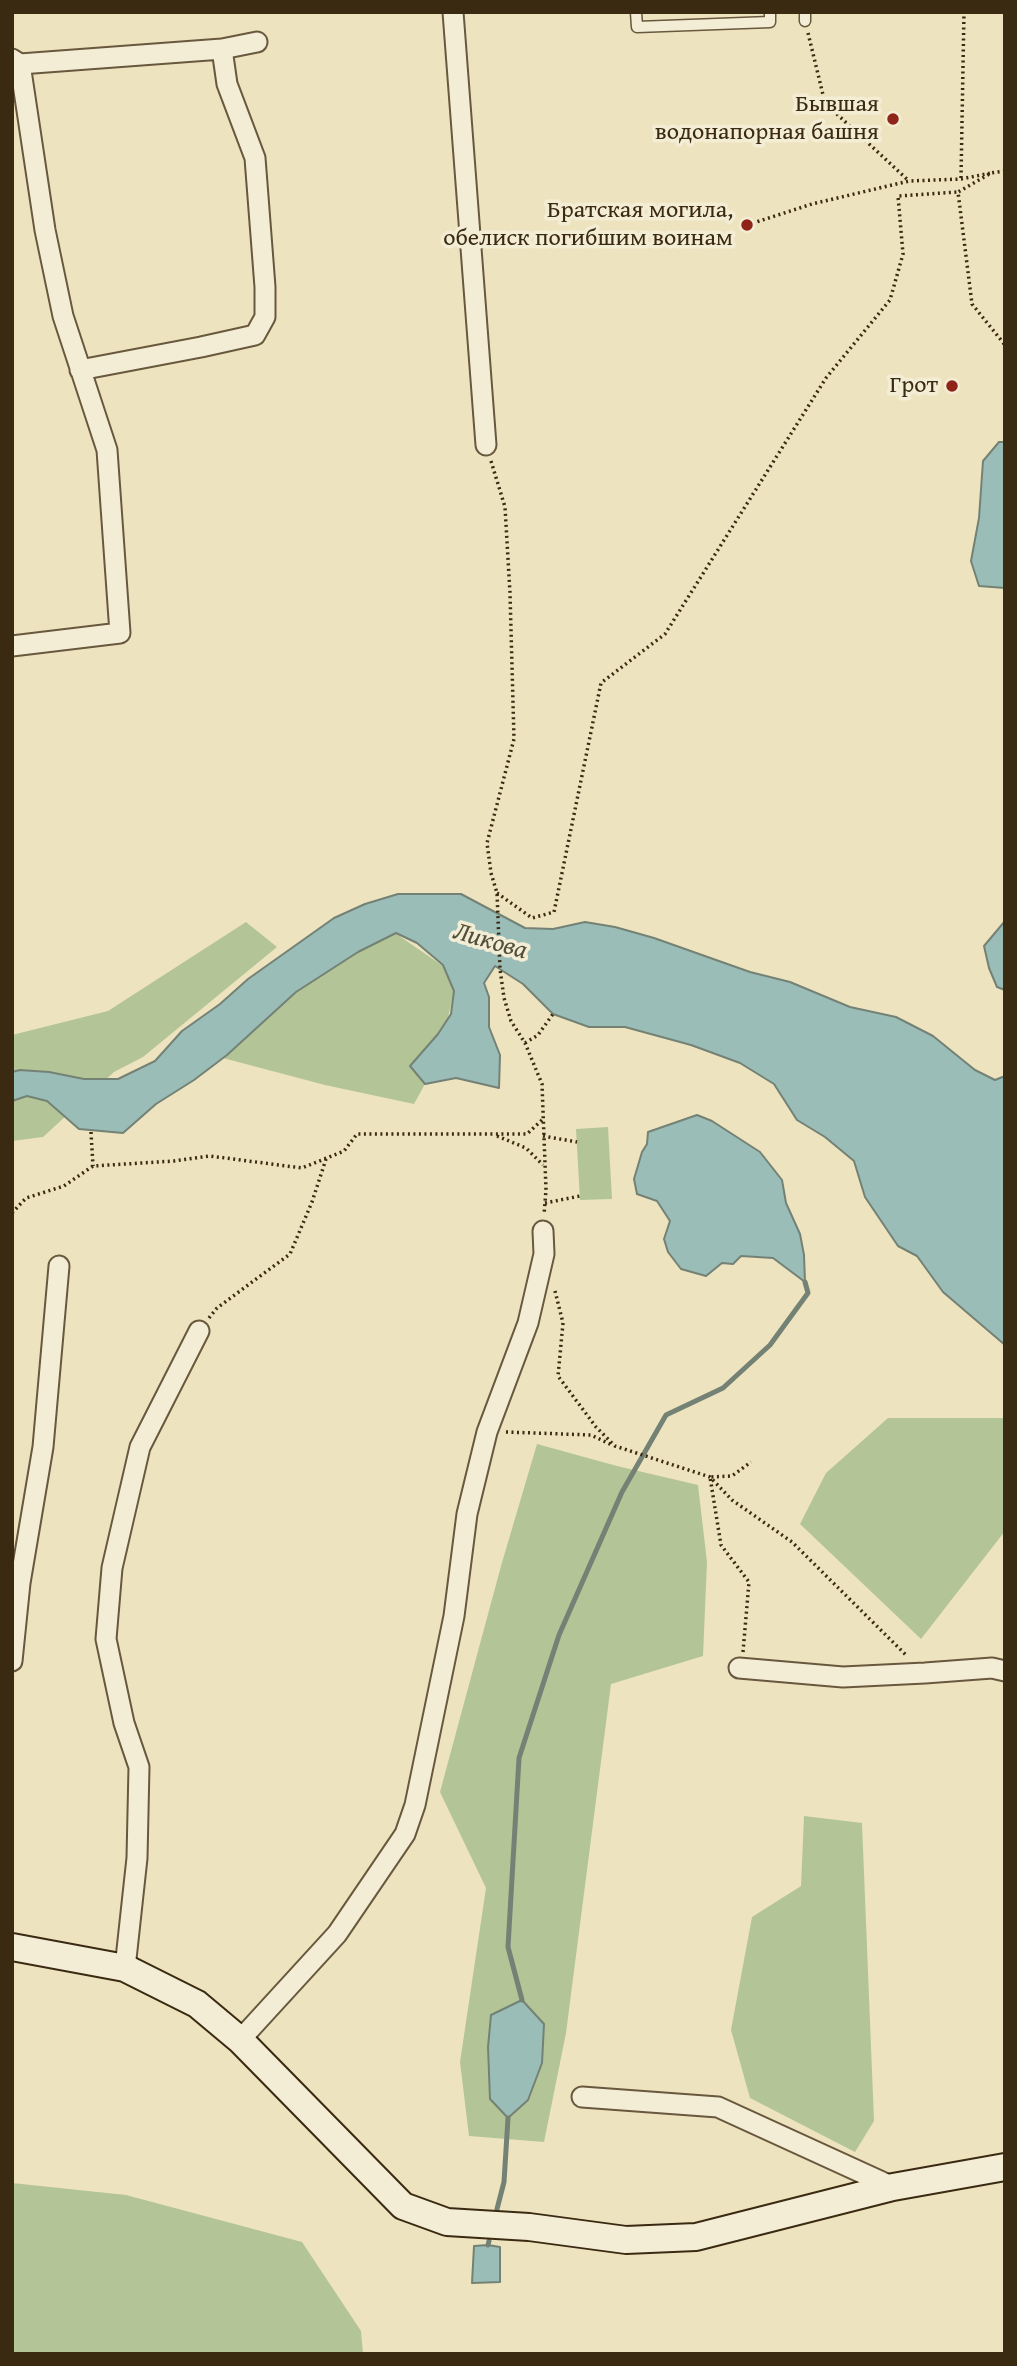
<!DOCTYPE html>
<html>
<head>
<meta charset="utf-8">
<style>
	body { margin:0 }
	#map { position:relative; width:1017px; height:2366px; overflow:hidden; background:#eee3bf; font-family:"Gentium Book Plus",serif }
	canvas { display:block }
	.frame { position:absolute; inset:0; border:14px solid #3b2a12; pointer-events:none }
</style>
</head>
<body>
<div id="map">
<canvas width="1017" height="2366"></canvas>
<div class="frame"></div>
</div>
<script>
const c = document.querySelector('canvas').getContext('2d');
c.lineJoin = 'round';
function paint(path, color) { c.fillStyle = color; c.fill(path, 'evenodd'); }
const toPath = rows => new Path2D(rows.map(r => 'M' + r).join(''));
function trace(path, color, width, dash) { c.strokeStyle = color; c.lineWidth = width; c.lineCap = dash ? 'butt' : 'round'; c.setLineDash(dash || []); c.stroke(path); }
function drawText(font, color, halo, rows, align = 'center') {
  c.font = font + ' "Gentium Book Plus",serif'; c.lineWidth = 7; c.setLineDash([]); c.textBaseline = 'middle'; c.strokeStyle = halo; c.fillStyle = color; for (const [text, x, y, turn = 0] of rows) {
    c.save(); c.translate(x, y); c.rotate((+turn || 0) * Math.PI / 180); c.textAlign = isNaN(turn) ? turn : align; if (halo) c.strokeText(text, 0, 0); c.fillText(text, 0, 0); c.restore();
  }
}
paint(toPath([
	[246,922,277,947,143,1057,114,1072,43,1137,12,1141,12,1035,108,1011],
	[395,933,443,966,454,991,448,1018,438,1034,410,1066,425,1084,414,1104,325,1085,223,1058,296,992,358,952],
	[608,1127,612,1199,580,1200,576,1129],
	[888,1418,1005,1418,1005,1531,921,1639,800,1524,826,1473],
	[537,1444,617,1466,698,1485,707,1562,703,1656,611,1684,566,2033,544,2142,469,2136,460,2062,486,1888,440,1792,501,1566],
	[804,1816,862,1823,874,2121,855,2152,750,2098,731,2030,752,1917,801,1886],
	[12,2183,126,2195,302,2242,361,2331,363,2354,12,2354]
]), '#b3c596');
const water = toPath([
	[999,442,1005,442,1005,588,979,586,971,561,979,518,983,461,999,442],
	[398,894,461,894,525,928,553,929,585,922,615,927,654,938,750,972,790,982,850,1007,896,1017,933,1036,975,1070,995,1080,1005,1076,1005,1345,943,1292,917,1256,898,1246,865,1197,854,1161,825,1137,797,1120,774,1084,740,1063,691,1045,625,1027,589,1027,553,1014,523,984,495,966,484,983,489,997,489,1027,500,1055,499,1088,456,1078,425,1084,410,1066,438,1034,451,1014,454,991,443,965,417,943,396,933,358,952,296,992,227,1055,194,1080,156,1104,123,1133,79,1129,47,1101,27,1096,12,1101,12,1072,20,1070,49,1072,84,1079,118,1079,155,1061,182,1031,220,1004,248,979,334,918,365,904,398,894],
	[1005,921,1005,990,997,987,989,968,984,946,1005,921],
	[697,1115,712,1121,760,1152,782,1180,786,1203,800,1234,804,1255,805,1282,773,1258,741,1256,733,1264,722,1263,706,1276,681,1269,668,1252,664,1239,670,1221,657,1201,637,1194,634,1179,642,1152,647,1144,648,1132,697,1115],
	[522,2000,544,2024,542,2063,528,2100,508,2118,490,2099,488,2047,491,2015,522,2000],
	[488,2245,500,2247,500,2282,472,2283,474,2246,488,2245]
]);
paint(water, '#9abdb7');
trace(water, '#748275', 2);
trace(toPath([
	[522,2000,508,1947,519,1758,559,1635,622,1492,666,1415,723,1388,770,1345,808,1293,805,1282],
	[497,2209,504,2182,508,2118],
	[488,2245,489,2241]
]), '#748275', 5);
const lane = toPath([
	[636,12,637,27,770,22,770,12],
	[805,12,805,21]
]);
const street = toPath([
	[453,12,486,445],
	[12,59,20,64,222,49,257,42],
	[80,370,201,347,255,335,265,317,265,287,255,158,227,84,222,49],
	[12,646,120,633,107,450,63,316,45,230,20,64],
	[12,1661,20,1583,43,1447,59,1266],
	[739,1668,843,1677,925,1673,992,1668,1005,1671],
	[125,1968,137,1858,139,1767,124,1723,106,1639,112,1568,140,1447,199,1331],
	[240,2040,337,1934,405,1834,415,1805,454,1616,467,1514,487,1432,528,1323,544,1254,543,1231],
	[582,2097,718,2107,893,2187]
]);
const secondary = toPath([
	[12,1947,125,1968,197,2004,240,2040,403,2206,447,2222,529,2227,626,2240,696,2237,893,2187,1005,2167]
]);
trace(lane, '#68583d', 13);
trace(street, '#68583d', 23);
trace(secondary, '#3b2a12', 30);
trace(toPath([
	[808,33,825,103,909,181],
	[1005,171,991,173,958,192,972,304,1005,345],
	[961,178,964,12],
	[747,225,812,204,909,181,961,179,991,173],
	[491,461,505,507,510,593,514,739,487,843,491,873,497,893,500,969,504,998,511,1021,525,1043,542,1084,546,1190,544,1215],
	[497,893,532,918,554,912,601,683,665,634,826,378,890,300,903,254,898,196,958,192],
	[525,1043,538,1035,553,1014],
	[91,1132,93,1166],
	[497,1136,526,1148,543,1165],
	[543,1136,577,1142],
	[545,1203,580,1196],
	[12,1213,26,1198,64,1186,93,1166,174,1161,210,1156,302,1168,344,1151,357,1134,527,1134,542,1120],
	[555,1291,563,1323,558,1376,596,1427,615,1446,710,1477,732,1500,792,1542,906,1655],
	[209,1318,217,1308,290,1254,312,1202,326,1159],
	[506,1432,591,1435,612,1445],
	[743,1652,749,1582,721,1545,710,1477,732,1476,751,1462]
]), '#3b2a12', 3.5, [2, 3.5]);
trace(lane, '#f4edd5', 10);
trace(street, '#f4edd5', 19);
trace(secondary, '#f4edd5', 26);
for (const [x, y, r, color] of [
	[893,119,7,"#8f2418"],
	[747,225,7,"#8f2418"],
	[952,386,7,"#8f2418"]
]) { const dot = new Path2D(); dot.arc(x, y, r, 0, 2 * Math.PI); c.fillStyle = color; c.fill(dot); trace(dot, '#f4edd5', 2.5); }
drawText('24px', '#3b2a12', '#f4edd5', [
	["Бывшая",879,105],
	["водонапорная башня",879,133],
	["Братская могила,",733,211],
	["обелиск погибшим воинам",733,239],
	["Грот",938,386]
], 'right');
drawText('italic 26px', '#534f3b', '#f4edd5', [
	["Ликова",490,942,16]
]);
</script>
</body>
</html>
